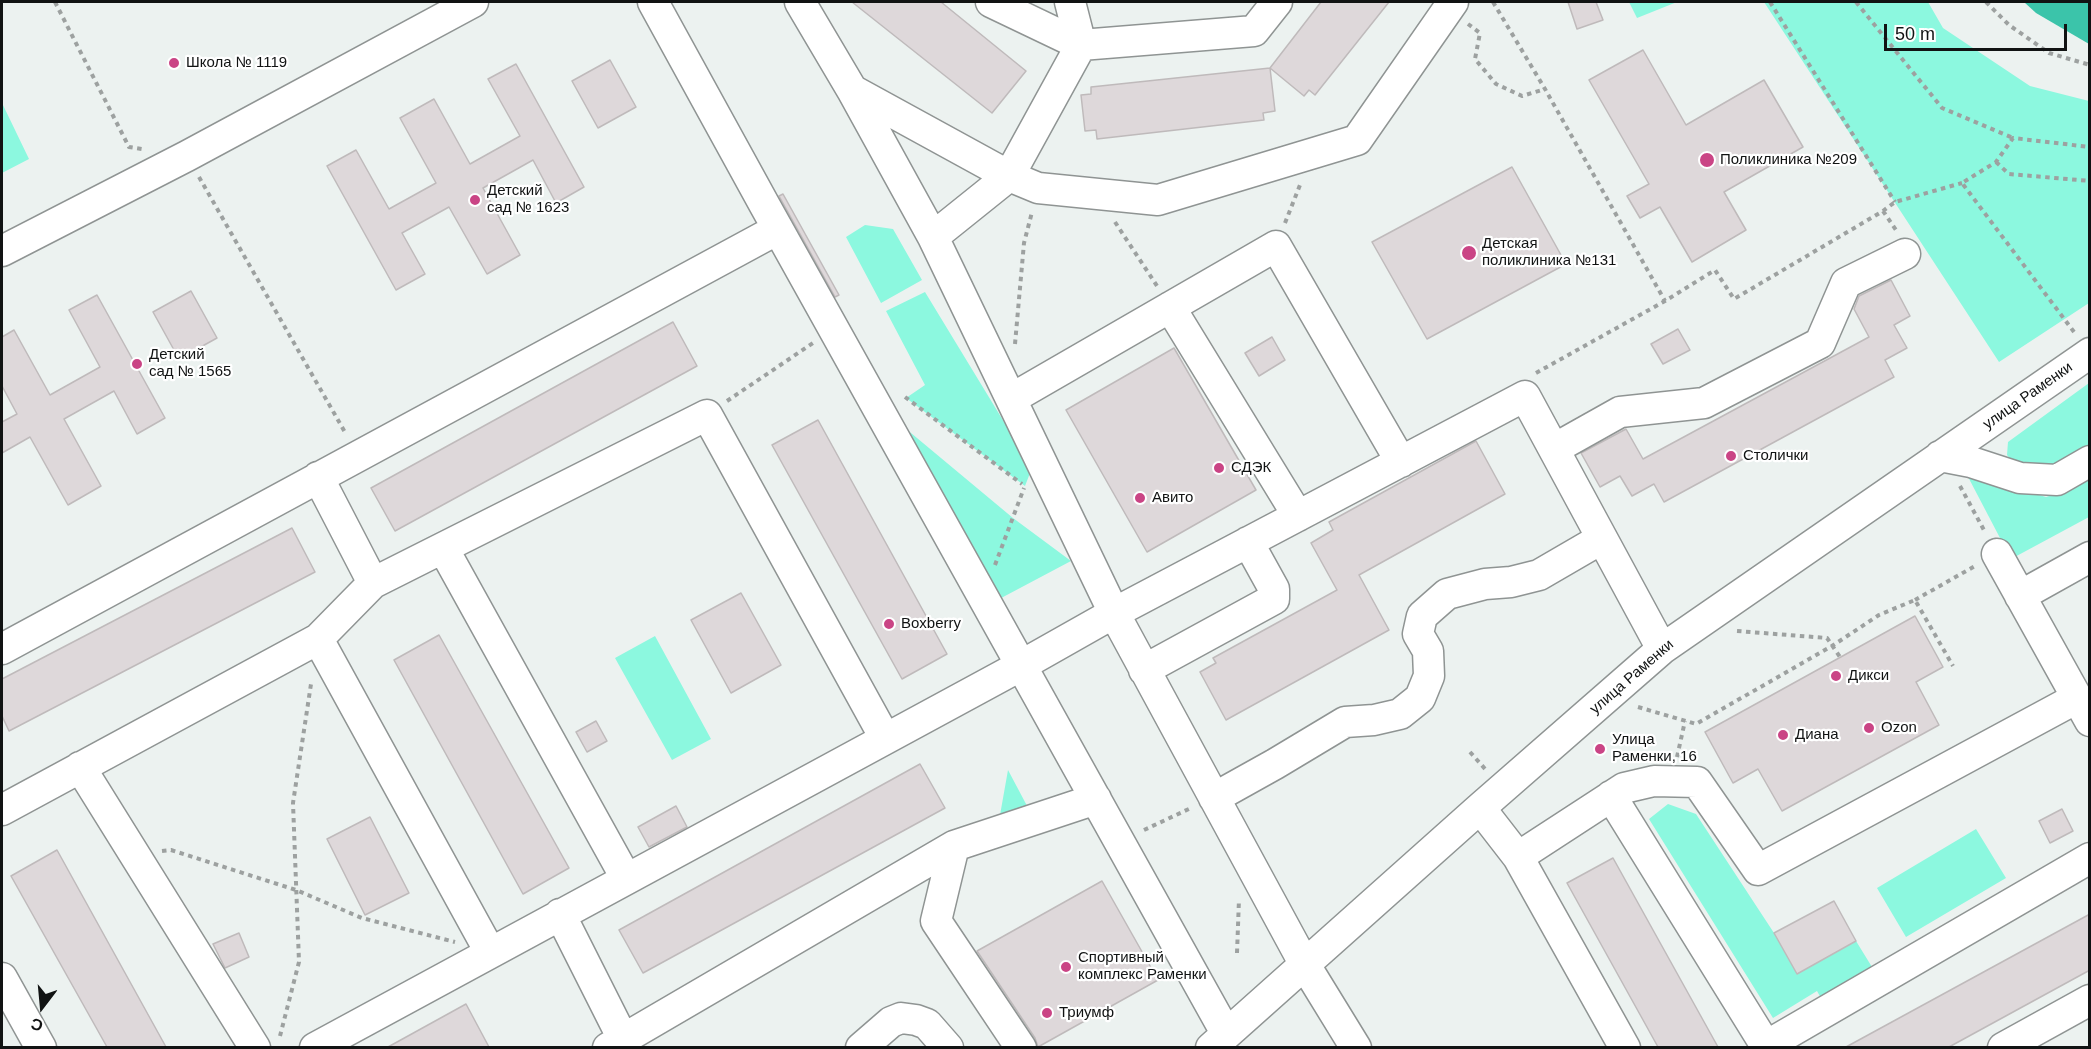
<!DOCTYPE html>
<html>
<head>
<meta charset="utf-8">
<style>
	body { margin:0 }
	#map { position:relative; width:2091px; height:1049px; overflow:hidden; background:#ecf2f0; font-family:Helvetica,sans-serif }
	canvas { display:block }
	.frame { position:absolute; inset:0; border:3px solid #111313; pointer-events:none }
	.north { position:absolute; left:12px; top:977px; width:60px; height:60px; -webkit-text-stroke:4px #fff; paint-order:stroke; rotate:196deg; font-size:16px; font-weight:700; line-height:24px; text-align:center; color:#111313 }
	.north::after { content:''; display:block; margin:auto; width:21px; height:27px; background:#111313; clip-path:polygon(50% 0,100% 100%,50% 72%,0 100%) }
	.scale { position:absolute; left:1884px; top:24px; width:183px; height:27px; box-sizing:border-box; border:3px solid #111313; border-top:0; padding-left:8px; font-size:18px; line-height:21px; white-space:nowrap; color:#111313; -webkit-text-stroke:4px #fff; paint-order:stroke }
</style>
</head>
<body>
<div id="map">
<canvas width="2091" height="1049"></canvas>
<div class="frame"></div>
<div class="north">С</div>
<div class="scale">50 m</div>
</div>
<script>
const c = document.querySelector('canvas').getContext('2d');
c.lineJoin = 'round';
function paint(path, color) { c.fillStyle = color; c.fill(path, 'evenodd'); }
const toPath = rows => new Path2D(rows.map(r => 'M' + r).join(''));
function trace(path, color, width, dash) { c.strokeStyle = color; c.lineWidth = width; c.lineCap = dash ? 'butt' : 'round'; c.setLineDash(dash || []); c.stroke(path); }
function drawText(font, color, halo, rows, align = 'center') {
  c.font = font + ' Helvetica,sans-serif'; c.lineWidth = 4.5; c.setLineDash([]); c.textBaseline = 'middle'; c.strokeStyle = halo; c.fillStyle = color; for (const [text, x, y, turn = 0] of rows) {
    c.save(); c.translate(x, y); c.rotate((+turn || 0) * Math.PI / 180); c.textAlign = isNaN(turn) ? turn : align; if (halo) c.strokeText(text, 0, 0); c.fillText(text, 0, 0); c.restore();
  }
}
paint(toPath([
	[1629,2,1677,2,1637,18],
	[1764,2,1928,2,1943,28,2030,86,2089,101,2089,303,1999,362],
	[2,103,29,159,2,173],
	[865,225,893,229,922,280,881,303,846,237],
	[925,292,1032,468,1025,486,906,398,925,385,886,311],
	[2089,383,2089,452,2056,469,2013,462,2007,455,2008,442],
	[875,403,1013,518,1071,561,988,605],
	[1966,473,2046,497,2074,488,2089,479,2089,517,2011,559],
	[655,636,711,739,672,760,615,658],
	[1008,770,1034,819,997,832],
	[1668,804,1696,814,1774,933,1797,973,1856,941,1880,980,1827,1009,1817,991,1773,1018,1649,819],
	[1976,829,2006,878,1906,937,1877,888]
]), '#8cf8df');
paint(toPath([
	[2024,2,2089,2,2089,44,2036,13]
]), '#3bc4aa');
const building = toPath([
	[852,2,941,2,1026,71,992,113,852,2],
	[1321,2,1389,2,1315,95,1309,90,1304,96,1270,68,1275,111,1263,113,1264,120,1097,139,1096,130,1085,131,1081,95,1091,94,1091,87,1270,68,1321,2],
	[1568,2,1596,2,1603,20,1577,29,1568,2],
	[1643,50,1686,125,1764,80,1803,147,1724,192,1746,230,1692,262,1660,207,1640,218,1627,196,1649,184,1589,80,1643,50],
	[610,60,636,107,598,128,572,81,610,60],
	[516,64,584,187,556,203,533,160,483,188,520,255,487,274,449,207,402,233,425,274,396,290,327,166,356,150,389,209,436,183,400,118,434,99,470,164,520,136,488,79,516,64],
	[1512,167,1566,264,1427,339,1372,242,1512,167],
	[783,194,839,295,835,297,779,196,783,194],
	[1891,280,1910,316,1894,325,1907,348,1885,360,1894,377,1664,502,1654,484,1632,496,1620,476,1600,487,1581,453,1626,429,1643,459,1869,337,1854,309,1859,296,1891,280],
	[191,291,217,338,179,359,153,312,191,291],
	[97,295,165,418,137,434,114,391,64,419,101,486,68,505,30,437,2,453,2,422,17,414,2,386,2,337,14,330,50,395,100,367,69,310,97,295],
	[673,322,697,366,395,531,371,488,673,322],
	[1678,329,1690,350,1663,364,1651,344,1678,329],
	[1272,337,1285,360,1259,376,1245,353,1272,337],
	[1174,348,1256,490,1147,552,1066,410,1174,348],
	[818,420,947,654,902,679,772,445,818,420],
	[1476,441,1505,494,1359,575,1389,630,1226,720,1200,672,1216,663,1213,658,1337,590,1311,543,1333,530,1329,522,1476,441],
	[292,528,315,572,9,731,2,716,2,679,292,528],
	[741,593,781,665,731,693,691,620,741,593],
	[1915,616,1943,667,1916,682,1939,725,1782,811,1758,769,1733,783,1705,732,1915,616],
	[439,635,569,868,523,894,394,660,439,635],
	[596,721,607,741,587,752,576,732,596,721],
	[920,764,945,808,643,973,619,930,920,764],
	[676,806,687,827,649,847,638,827,676,806],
	[2062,809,2073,831,2050,843,2039,821,2062,809],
	[370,817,409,893,365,915,327,839,370,817],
	[57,850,166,1047,107,1047,11,876,57,850],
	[1613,858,1718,1047,1658,1047,1567,883,1613,858],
	[1102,881,1158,980,1038,1047,1035,1038,977,951,1102,881],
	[1834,901,1856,941,1797,974,1774,933,1834,901],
	[2090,914,2090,970,1949,1047,1846,1047,2090,914],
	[239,933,249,957,225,968,213,944,239,933],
	[466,1004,489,1047,388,1047,466,1004]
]);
paint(building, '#ded8da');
trace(building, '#bfbabb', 1.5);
const minor = toPath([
	[653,2,764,204,1226,1033],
	[800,2,852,90,933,237,1114,613,1305,965,1356,1048],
	[991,2,1081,45],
	[1070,2,1081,45],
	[852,90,1009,176,1038,188,1158,200,1357,140,1453,2],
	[933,237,1009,176,1081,45,1254,31,1277,2],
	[2,251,187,156,473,2],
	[1170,307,1298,516],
	[1011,399,1276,246,1401,462],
	[1554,449,1620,412,1704,403,1820,343,1846,283,1905,254],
	[1940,456,1971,462,2020,478,2057,480,2090,461],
	[318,477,373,583],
	[443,548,626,878],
	[1997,554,2090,721],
	[2020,596,2090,557],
	[318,639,490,952],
	[2,649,778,229],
	[1144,670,1274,599,1274,589,1248,542],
	[80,767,255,1048],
	[1611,796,1766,1046,2090,858],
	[1214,798,1275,764,1345,722,1374,720,1400,714,1420,698,1429,676,1428,651,1418,634,1422,616,1447,594,1485,584,1511,582,1539,575,1601,539],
	[1480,808,1518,857,1625,1048],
	[2,810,318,639,373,583,707,415,885,738],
	[954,846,936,921,1021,1048],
	[1518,857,1624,788,1654,781,1697,782,1758,870,2077,698],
	[560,914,623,1039],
	[2,978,41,1048],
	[315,1048,1022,665,1114,613,1525,396,1662,649],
	[608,1048,954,846,1096,799],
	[861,1048,891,1022,901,1018,916,1020,927,1024,948,1048],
	[1211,1048,1480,808,1662,649,2090,353],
	[2003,1048,2090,1000]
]);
trace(minor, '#8f9493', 33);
trace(toPath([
	[55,2,129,147,142,149],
	[1493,2,1545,89,1665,301],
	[1770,2,1895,202],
	[1856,2,1942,108,2013,138],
	[1986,2,2009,25,2049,53,2090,65],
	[1468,24,1480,33,1475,59,1496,84,1522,96,1545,89],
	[1996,162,2009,174,2090,181],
	[199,177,346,434],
	[1883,211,1896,230],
	[1115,222,1157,286],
	[1285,223,1300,185],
	[2074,332,1962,183,1996,162,2013,138,2090,147],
	[1015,344,1024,243,1032,212],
	[1536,373,1665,301,1715,270,1734,299,1883,211,1895,202,1962,183],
	[905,397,1022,484],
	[727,401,813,343],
	[1960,486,1985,532],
	[995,565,1024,488],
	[1915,600,1975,566],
	[1737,631,1827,638,1840,657],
	[1638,707,1696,724,1832,646,1879,615,1915,600,1953,666],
	[1470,752,1486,770],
	[1677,757,1685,721],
	[1144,830,1191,808],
	[162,851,171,850,296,890,362,918,455,942],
	[1237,953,1239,899],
	[280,1036,299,962,293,803,311,684]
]), '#9da1a0', 4, [4.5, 4.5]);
trace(minor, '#fff', 30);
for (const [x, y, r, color] of [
	[174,63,6,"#ca4485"],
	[1707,160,8,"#ca4485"],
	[475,200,6,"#ca4485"],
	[1469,253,8,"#ca4485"],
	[137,364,6,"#ca4485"],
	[1731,456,6,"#ca4485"],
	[1219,468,6,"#ca4485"],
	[1140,498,6,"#ca4485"],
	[889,624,6,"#ca4485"],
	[1836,676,6,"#ca4485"],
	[1869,728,6,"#ca4485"],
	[1783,735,6,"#ca4485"],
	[1600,749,6,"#ca4485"],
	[1066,967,6,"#ca4485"],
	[1047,1013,6,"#ca4485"]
]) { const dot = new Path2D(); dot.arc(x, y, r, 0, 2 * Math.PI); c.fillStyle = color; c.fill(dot); trace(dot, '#fff', 2); }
drawText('15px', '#111313', '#fff', [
	["Школа № 1119",186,63],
	["Поликлиника №209",1720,160],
	["Детский",487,191],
	["сад № 1623",487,208],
	["Детская",1482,244],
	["поликлиника №131",1482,261],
	["Детский",149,355],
	["сад № 1565",149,372],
	["Столички",1743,456],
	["СДЭК",1231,468],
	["Авито",1152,498],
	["Boxberry",901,624],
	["Дикси",1848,676],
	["Ozon",1881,728],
	["Диана",1795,735],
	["Улица",1612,740],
	["Раменки, 16",1612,757],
	["Спортивный",1078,958],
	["комплекс Раменки",1078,975],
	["Триумф",1059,1013]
], 'left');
drawText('15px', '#111313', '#fff', [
	["улица Раменки",2028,396,-35],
	["улица Раменки",1632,677,-41]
]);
</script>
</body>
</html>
